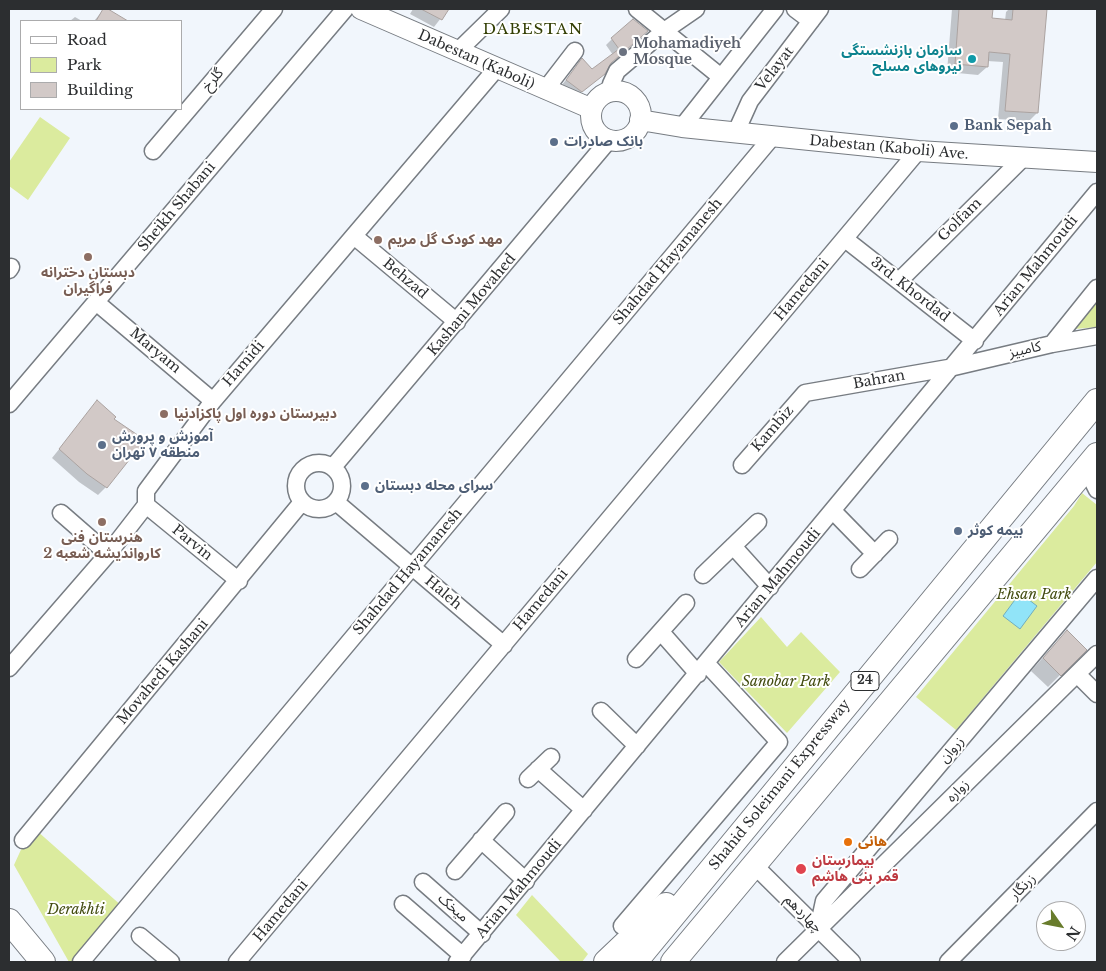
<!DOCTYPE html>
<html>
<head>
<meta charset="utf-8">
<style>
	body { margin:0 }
	#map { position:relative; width:1106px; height:971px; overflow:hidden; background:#f1f6fc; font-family:"Libre Baskerville",serif }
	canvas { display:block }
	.frame { position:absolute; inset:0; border:10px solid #2c2e30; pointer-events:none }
	.legend { position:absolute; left:20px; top:20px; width:162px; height:90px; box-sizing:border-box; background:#fff; border:1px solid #ababac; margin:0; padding:6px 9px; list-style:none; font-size:15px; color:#2c2e30 }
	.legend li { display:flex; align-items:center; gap:10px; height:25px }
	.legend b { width:25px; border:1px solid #ababac }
	.north { position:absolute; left:1036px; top:901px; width:50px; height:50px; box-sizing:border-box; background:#fff; border:1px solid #ababac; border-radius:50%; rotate:123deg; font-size:14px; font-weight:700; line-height:20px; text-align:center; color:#2c2e30 }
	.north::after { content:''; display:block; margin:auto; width:18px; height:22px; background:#687c2c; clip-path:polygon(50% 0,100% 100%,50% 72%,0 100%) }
</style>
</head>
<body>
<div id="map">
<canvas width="1106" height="971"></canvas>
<div class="frame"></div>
<ul class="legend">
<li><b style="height:6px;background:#fff"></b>Road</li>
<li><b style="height:14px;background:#dbeb9e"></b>Park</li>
<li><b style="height:14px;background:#d2c9c7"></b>Building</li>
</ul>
<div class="north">N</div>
</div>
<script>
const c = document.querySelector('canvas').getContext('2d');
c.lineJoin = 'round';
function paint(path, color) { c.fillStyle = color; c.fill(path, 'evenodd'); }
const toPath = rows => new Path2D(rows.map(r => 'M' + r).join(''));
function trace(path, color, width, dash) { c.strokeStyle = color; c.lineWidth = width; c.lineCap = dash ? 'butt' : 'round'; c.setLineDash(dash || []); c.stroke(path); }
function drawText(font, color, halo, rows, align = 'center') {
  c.font = font + ' "Libre Baskerville","Noto Sans Arabic",serif'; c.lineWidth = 4; c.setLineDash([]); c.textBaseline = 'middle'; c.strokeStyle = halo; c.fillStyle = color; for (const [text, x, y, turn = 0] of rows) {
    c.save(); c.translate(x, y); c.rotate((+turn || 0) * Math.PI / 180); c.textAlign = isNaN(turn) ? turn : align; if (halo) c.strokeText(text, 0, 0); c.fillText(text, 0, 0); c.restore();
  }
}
paint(toPath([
	[40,117,70,138,28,200,9,186,9,162],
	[1097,300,1097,327,1075,329],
	[1082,493,1097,505,1097,562,956,730,916,697,1074,506],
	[761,617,787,647,801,632,840,672,787,733,719,662],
	[36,830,123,907,78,962,69,962,14,865,24,843],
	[532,895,588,954,582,962,561,962,516,915]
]), '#dbeb9e');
const water = toPath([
	[1020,593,1037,606,1020,629,1003,616,1020,593]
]);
paint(water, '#91e4f8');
trace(water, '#73adbc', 1);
paint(toPath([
	[104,9,106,9,126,21,94,21],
	[413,9,448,9,434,27,410,14],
	[952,9,992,9,991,20,1005,21,1006,12,1009,9,1046,9,1037,113,1029,121,998,119,1003,62,987,61,987,67,978,75,947,72],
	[75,17,82,21,70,21],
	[647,31,608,64,597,80,575,97,561,86,582,60,592,70,613,55,606,45,612,39],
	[97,402,106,487,98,495,79,482,52,458],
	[1055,644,1085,650,1048,687,1031,671]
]), '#0003');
const building = toPath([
	[103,9,108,9,128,21,96,21,103,9],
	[421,9,449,9,442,20,421,9],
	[959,9,993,9,992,18,1012,20,1013,9,1047,9,1038,113,1005,111,1010,54,989,52,988,67,955,64,959,9],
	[633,19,648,31,611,63,605,74,582,92,566,80,582,58,592,69,619,49,611,38,633,19],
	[97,400,116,417,114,419,145,440,107,488,87,474,59,449,97,400],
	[1067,630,1087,650,1061,676,1043,658,1067,630]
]);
paint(building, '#d2c9c7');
trace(building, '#aaa2a0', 1);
const minor = toPath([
	[637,9,721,77],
	[795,9,811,21],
	[457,52,501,9],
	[545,90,575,51],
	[611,92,611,84,617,71,664,31,696,9],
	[682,127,775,9],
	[736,132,750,101,820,9],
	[153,151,274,9],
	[354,236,457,322],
	[845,239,975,341],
	[9,270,11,267],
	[899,281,1022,159],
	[96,302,213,401],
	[1052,344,1097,288],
	[9,404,345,9],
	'296 486a23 23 0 1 1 46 0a23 23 0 1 1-46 0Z',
	[742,465,805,393,954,367,1052,344,1097,336],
	[333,467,609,140],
	[1097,472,1093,482,1097,490],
	[336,502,504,645],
	[146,505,239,581],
	[833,511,875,554],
	[61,513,108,554],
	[733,546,770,587],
	[860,569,889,539],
	[703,575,758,522],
	[661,632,698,674],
	[636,659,686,603],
	[9,668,108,554,146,505,146,491,213,401,496,69],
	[1077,674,1097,694],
	[601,711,637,746],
	[538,769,584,810],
	[528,779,551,757],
	[23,840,302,502],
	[481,840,526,881],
	[754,865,852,962],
	[455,871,506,812],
	[423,882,482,934],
	[403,904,463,956],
	[622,926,779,742,706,663],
	[818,929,824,901,1097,578],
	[140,936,171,962],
	[81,962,773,136],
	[237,962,918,151],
	[457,962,1097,192],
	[785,962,1097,654],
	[948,962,1097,811]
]);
const major = toPath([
	[361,9,592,109],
	'591 116a25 25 0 1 1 50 0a25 25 0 1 1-50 0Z',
	[640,120,682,127,918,151,1097,162]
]);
const highway = toPath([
	[9,921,43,962],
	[606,962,666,905],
	[635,962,1097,401],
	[673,962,1097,455]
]);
trace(minor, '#777c82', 19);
trace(major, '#777c82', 22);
trace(highway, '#777c82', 26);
trace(minor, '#fff', 16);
trace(major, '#fff', 20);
trace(highway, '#fff', 24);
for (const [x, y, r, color] of [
	[623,52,5,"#6b7280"],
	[972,59,5,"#0f9aa8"],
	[954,126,5,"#5c6f8a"],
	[554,142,5,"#5c6f8a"],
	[378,240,5,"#8d6e63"],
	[88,257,5,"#8d6e63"],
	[164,414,5,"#8d6e63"],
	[102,445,5,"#5c6f8a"],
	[365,486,5,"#5c6f8a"],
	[102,522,5,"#8d6e63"],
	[958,531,5,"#5c6f8a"],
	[848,842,5,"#e8710a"],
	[801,869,6,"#e0444e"]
]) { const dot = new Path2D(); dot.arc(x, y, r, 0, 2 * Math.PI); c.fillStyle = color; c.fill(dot); trace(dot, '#fff', 2); }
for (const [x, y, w] of [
	[865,681,28]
]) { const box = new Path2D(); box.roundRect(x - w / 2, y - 9.5, w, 19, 4); c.fillStyle = '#fff'; c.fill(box); trace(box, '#2c2e30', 1); }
drawText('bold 12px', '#2c2e30', null, [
	["24",865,681]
]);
drawText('bold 14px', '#5b616d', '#fff', [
	["Mohamadiyeh",633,44],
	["Mosque",633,60]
], 'left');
drawText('bold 14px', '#0d838f', '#fff', [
	["سازمان بازنشستگی",962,51],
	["نیروهای مسلح",962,67]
], 'right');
drawText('14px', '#2c2e30', '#fff', [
	["Dabestan (Kaboli)",476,60,24],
	["Velayat",775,69,-52],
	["گلرخ",213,80,-50],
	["Dabestan (Kaboli) Ave.",889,148,5],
	["Sheikh Shabani",177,207,-50],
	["Golfam",960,220,-45],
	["Shahdad Hayamanesh",668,262,-50],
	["Arian Mahmoudi",1036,266,-51],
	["Behzad",405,279,40],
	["Hamedani",802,290,-50],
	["3rd. Khordad",910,290,38],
	["Kashani Movahed",472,305,-50],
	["کامبیز",1025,350,-13],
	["Maryam",155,351,40],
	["Hamidi",244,364,-49],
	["Bahran",879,380,-10],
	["Kambiz",773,429,-49],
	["Parvin",192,543,39],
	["Shahdad Hayamanesh",408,572,-50],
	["Arian Mahmoudi",778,578,-50],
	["Haleh",443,593,40],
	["Hamedani",541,600,-50],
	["Movahedi Kashani",163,672,-50],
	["زروان",952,750,-50],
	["Shahid Soleimani Expressway",780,785,-51],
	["زواره",958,791,-45],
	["زرنگار",1023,887,-45],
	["Arian Mahmoudi",519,889,-50],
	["میخک",453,908,41],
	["Hamedani",281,911,-50],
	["چهاردهم",803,914,45]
]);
drawText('bold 14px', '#4e5e75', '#fff', [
	["Bank Sepah",964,126],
	["بانک صادرات",564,142],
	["آموزش و پرورش",112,437],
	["منطقه ۷ تهران",112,453],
	["سرای محله دبستان",375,486],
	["بیمه کوثر",968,531]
], 'left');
drawText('bold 14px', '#785e54', '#fff', [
	["مهد کودک گل مریم",388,240],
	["دبستان دخترانه",88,273,"center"],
	["فراگیران",88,289,"center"],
	["دبیرستان دوره اول پاکزادنیا",174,414],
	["هنرستان فنی",102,538,"center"],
	["کارواندیشه شعبه 2",102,554,"center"]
], 'left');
drawText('italic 14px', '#434c10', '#fff', [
	["Ehsan Park",1034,595],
	["Sanobar Park",786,682],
	["Derakhti",76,910]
]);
drawText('bold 14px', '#c56008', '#fff', [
	["هانی",858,842]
], 'left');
drawText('bold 14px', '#be3a42', '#fff', [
	["بیمارستان",812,861],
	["قمر بنی هاشم",812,877]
], 'left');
c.letterSpacing = '1px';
drawText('15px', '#333f04', '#fff', [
	["DABESTAN",533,30]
]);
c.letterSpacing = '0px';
</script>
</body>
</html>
